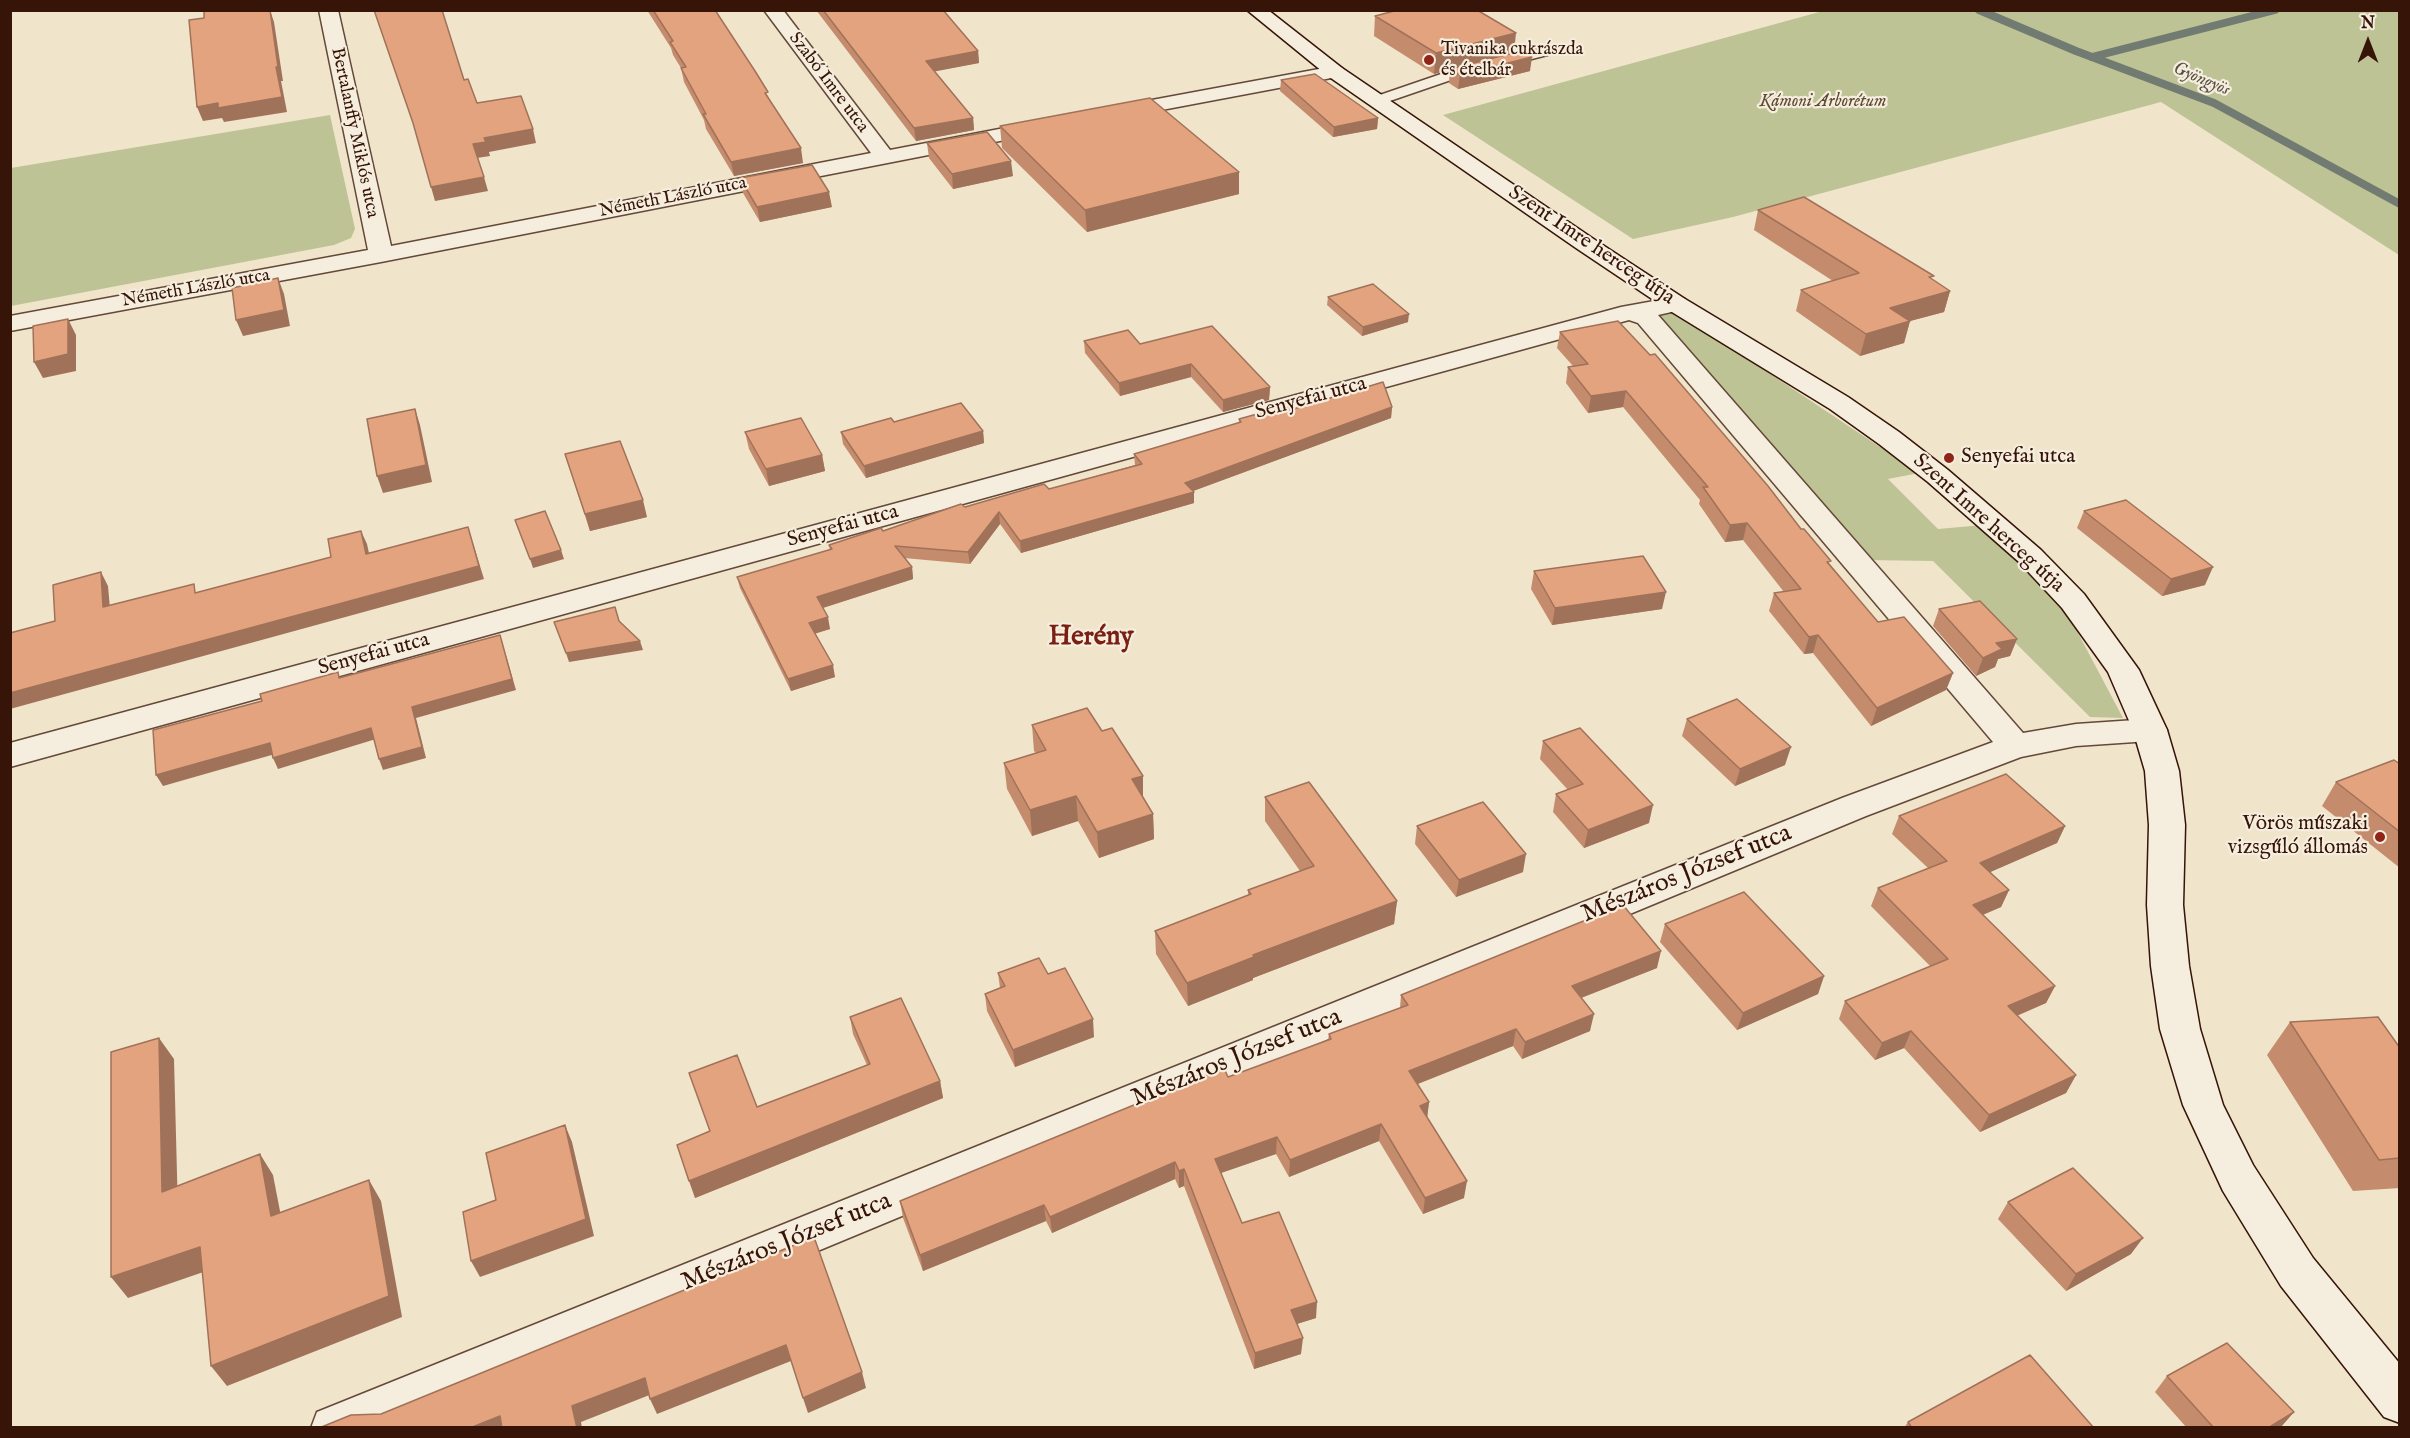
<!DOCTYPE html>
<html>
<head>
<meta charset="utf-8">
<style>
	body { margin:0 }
	#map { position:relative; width:2410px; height:1438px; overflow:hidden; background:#f0e4cb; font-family:"IM FELL English",serif }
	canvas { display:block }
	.frame { position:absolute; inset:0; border:12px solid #361407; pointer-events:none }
	.north { position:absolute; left:2338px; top:12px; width:60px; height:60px; -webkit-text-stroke:4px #f5eddd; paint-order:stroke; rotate:0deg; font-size:16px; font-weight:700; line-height:24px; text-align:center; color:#361407 }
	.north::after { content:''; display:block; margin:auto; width:21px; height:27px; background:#361407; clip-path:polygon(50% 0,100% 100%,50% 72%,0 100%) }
</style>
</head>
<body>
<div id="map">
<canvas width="2410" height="1438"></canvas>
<div class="frame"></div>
<div class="north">N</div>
</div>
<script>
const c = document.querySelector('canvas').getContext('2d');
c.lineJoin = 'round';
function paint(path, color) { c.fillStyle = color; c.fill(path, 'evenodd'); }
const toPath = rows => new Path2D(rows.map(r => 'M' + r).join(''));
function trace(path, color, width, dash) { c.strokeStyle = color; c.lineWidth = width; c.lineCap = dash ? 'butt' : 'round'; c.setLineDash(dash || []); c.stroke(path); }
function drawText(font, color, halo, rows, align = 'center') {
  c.font = font + ' "IM FELL English",serif'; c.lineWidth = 4.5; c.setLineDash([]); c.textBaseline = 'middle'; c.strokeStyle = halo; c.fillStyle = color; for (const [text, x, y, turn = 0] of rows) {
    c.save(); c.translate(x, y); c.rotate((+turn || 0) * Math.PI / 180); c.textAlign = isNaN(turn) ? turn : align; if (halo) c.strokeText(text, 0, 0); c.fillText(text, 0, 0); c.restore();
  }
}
paint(toPath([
	[1823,11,2399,11,2399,255,2161,102,1733,217,1633,239,1443,115],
	[330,115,355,229,351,238,334,245,11,306,11,168],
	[1673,309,1919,473,1888,479,1938,529,1983,525,2069,616,2123,718,2090,717,1933,561,1866,560,1647,318]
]), '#bdc395');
trace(toPath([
	[1979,10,2076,51,2214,103,2400,204],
	[2092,57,2275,10]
]), '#727b71', 8);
const service = toPath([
	[1550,46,1555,47,1557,50,1555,53,1451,80,1384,103,1374,103,1371,100,1374,97,1441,74,1550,46]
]);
const minor = toPath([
	[319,10,338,10,391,246,871,153,764,10,783,10,890,150,1046,120,1053,122,1057,126,1053,130,1046,132,381,262,10,331,10,316,368,250,319,10],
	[1335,66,1342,68,1345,72,1342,76,1114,119,1107,117,1104,113,1107,109,1114,107,1335,66],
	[1676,297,1685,299,1688,304,1685,309,1658,315,2023,733,2076,724,2150,719,2162,722,2167,730,2162,738,2150,741,2076,746,2021,757,1866,816,391,1428,311,1428,317,1412,1842,798,1993,742,1638,323,1629,320,10,767,10,743,1621,307,1676,297]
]);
const secondary = toPath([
	[1247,10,1268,10,1342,68,1592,238,1685,299,1848,397,1899,432,1948,470,2041,550,2084,594,2139,670,2167,730,2179,771,2185,825,2183,905,2189,966,2200,1029,2223,1105,2253,1165,2313,1258,2400,1364,2400,1423,2384,1417,2281,1286,2223,1191,2183,1105,2160,1029,2151,966,2147,905,2149,825,2145,771,2133,730,2108,672,2062,608,2019,562,1928,482,1879,444,1830,409,1667,309,1576,248,1328,76,1247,10]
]);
trace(service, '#644838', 3);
trace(minor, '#644838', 3);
trace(secondary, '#361407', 3);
paint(service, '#f5eddd');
paint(minor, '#f5eddd');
paint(secondary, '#f5eddd');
paint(toPath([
	[647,10,715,10,769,98,803,163,734,176,706,129,704,120,684,82,681,68,673,55,671,48],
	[816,10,943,10,978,51,979,63,934,71,973,118,974,130,916,141],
	[1375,16,1514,52,1530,71,1458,89,1449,83,1450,69,1434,74,1374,36],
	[1281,80,1378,118,1377,129,1333,137,1280,91],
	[1000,126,1239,172,1239,194,1087,232,1002,148],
	[927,143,1013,176,953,189,929,158],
	[740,178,832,207,760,222,743,193],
	[1758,210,1932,279,1950,291,1944,312,1910,321,1904,343,1860,356,1796,311,1801,290,1833,281,1754,230],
	[1328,297,1408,322,1362,336,1327,305],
	[1560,332,1801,529,1878,622,1953,673,1946,690,1871,726,1813,653,1804,654,1769,611,1774,593,1784,592,1743,540,1725,542,1699,504,1700,500,1623,407,1588,413,1566,383,1568,367,1573,366,1557,348],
	[1084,341,1140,344,1270,387,1269,400,1223,412,1191,377,1120,396,1085,353],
	[1392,407,1391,418,1193,491,1194,503,1021,553,1000,524,970,564,904,558,912,567,913,579,823,608,830,629,815,633,835,677,791,691,740,588,737,577,830,550,829,545,883,531,965,507,1049,489,1135,465,1134,454,1239,423,1239,419,1290,410],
	[894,422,983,431,984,443,866,478,843,444,841,432],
	[745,432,822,455,825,471,769,486,749,449],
	[565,454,647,517,590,531],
	[2084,511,2205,585,2162,596,2077,528],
	[1534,571,1662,609,1552,625,1531,589],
	[1939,609,2017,639,2010,656,1998,659,1995,667,1976,676,1933,626],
	[1687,719,1785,765,1735,786,1682,736],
	[1032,725,1102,731,1143,776,1143,797,1153,814,1154,839,1099,858,1078,821,1032,836,1007,789,1004,763,1036,753,1034,751],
	[1543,741,1649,823,1584,848,1553,812,1556,794,1568,790,1540,759],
	[2400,764,2400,868,2322,806,2336,782],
	[1265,797,1397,901,1394,924,1253,978,1253,980,1188,1006,1156,954,1155,931,1248,895,1248,890,1300,871,1265,821],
	[1899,816,2065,826,2057,843,1990,872,2009,890,2001,907,1983,915,2055,986,2046,1003,2017,1016,2076,1075,2066,1093,1980,1132,1904,1048,1875,1060,1839,1019,1845,1001,1931,967,1871,906,1878,888,1928,868,1892,834],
	[1417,826,1523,872,1456,897,1415,844],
	[1665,924,1824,976,1818,994,1737,1030,1660,942],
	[1657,968,1581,998,1590,1031,1522,1059,1513,1046,1418,1084,1429,1102,1427,1117,1464,1198,1423,1214,1379,1141,1289,1177,1276,1154,1221,1173,1242,1223,1316,1318,1297,1324,1301,1354,1254,1369,1184,1186,1179,1188,1175,1179,1052,1233,1046,1221,923,1271,903,1218,900,1201,1328,1040,1329,1034,1400,1008,1401,995],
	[998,973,1048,974,1094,1037,1015,1067,987,1011,985,994,1000,988],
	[850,1017,940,1081,943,1098,695,1198,757,1107,867,1065,853,1034],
	[2290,1022,2400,1048,2400,1188,2353,1191,2267,1055],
	[2008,1202,2131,1254,2066,1291,1998,1219],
	[2167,1376,2294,1412,2280,1428,2187,1428,2155,1392],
	[1908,1422,2094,1428,1904,1428]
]), '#c48c6d');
paint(toPath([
	[270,10,274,22,283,81,281,81,287,112,224,122,222,118,203,121,197,107,276,67],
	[1516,33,1514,53,1434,74,1436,53],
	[978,51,979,63,927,73,926,61],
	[1532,57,1530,71,1458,89,1460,75],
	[973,118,974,130,916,141,914,128],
	[1378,118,1377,129,1333,137,1334,127],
	[533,129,536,143,489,152,490,156,477,158,473,144,484,138],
	[801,148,803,163,734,176,731,162],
	[1011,161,1013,176,953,189,952,174],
	[1239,172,1239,194,1087,232,1085,210],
	[484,177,488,191,435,201,431,187],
	[829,192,832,207,760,222,757,207],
	[278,278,284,294,290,326,243,336,236,320],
	[1950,291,1944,312,1910,321,1904,343,1860,356,1866,334,1890,308],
	[1409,314,1408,322,1362,336,1363,327],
	[68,319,76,335,76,371,43,378,34,362],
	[1191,364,1191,377,1120,396,1119,383],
	[1270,387,1269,400,1223,412,1223,400],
	[1626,391,1623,407,1588,413,1591,396],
	[1392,407,1391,418,1185,494,1185,483],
	[415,409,420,425,432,482,383,493,377,476],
	[983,431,984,443,866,478,864,466],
	[822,455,825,471,769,486,766,469],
	[1194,492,1194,503,1021,553,1020,541],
	[643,500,647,517,590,531,585,514],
	[999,512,1000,524,970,564,968,552],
	[1747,523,1743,540,1725,542,1730,525],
	[468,527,484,579,10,709,10,693],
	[361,531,367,544,372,567,366,554],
	[561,550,564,559,533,568,530,559],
	[912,567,913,579,819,609,817,597],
	[2213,567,2205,585,2162,596,2171,579],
	[101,572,108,586,111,620,103,607],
	[1666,592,1662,609,1552,625,1555,608],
	[828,617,830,629,811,635,809,623],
	[500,635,516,690,416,718,426,758,383,770,379,759,412,707],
	[1818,635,1813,653,1804,654,1809,637],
	[2017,639,2010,656,1998,659,1995,667,1976,676,1983,658,1996,643],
	[640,641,643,650,569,662,566,653],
	[833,665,835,677,791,691,788,679],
	[1953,673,1946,690,1871,726,1877,708],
	[371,728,376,739,278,769,273,758],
	[270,743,275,754,163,786,156,775],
	[1791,747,1785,765,1735,786,1740,769],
	[1143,776,1143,801,1132,779],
	[1076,796,1078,821,1032,836,1030,810],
	[1653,805,1649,823,1584,848,1588,830],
	[1153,814,1154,839,1099,858,1097,832],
	[2065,826,2057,843,1972,880,1980,863],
	[1526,854,1523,872,1456,897,1459,880],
	[2009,890,2001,907,1965,922,1973,905],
	[1397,901,1394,924,1253,978,1253,980,1188,1006,1187,983,1253,955],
	[1661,951,1657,968,1568,1003,1572,986],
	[1824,976,1818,994,1737,1030,1743,1013],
	[2055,986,2046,1003,1999,1023,2008,1006],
	[1594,1014,1590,1031,1522,1059,1525,1042],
	[1093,1019,1094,1037,1015,1067,1013,1050],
	[1516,1029,1513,1046,1407,1088,1409,1071],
	[1911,1031,1904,1048,1875,1060,1882,1043],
	[159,1038,174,1059,178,1213,162,1192],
	[2076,1075,2066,1093,1980,1132,1989,1115],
	[940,1081,943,1098,695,1198,689,1181],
	[1429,1102,1427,1119,1420,1106],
	[1381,1124,1379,1141,1289,1177,1290,1160],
	[565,1125,572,1142,594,1236,480,1277,471,1261],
	[1277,1137,1276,1154,1215,1175,1215,1159],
	[260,1154,273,1175,285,1237,271,1216],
	[1175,1162,1175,1179,1052,1233,1050,1217],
	[1184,1169,1184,1186,1179,1188,1179,1171],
	[369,1180,381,1201,402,1317,227,1386,211,1366],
	[1467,1181,1464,1198,1423,1214,1425,1198],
	[1044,1205,1046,1221,923,1271,920,1255],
	[2143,1238,2131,1254,2066,1291,2076,1274],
	[200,1247,215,1268,128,1298,111,1277],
	[1317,1302,1316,1318,1290,1326,1291,1310],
	[1303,1338,1301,1354,1254,1369,1255,1353],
	[786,1345,791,1361,657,1414,650,1399],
	[862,1372,866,1388,808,1413,803,1398],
	[645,1378,652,1394,581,1422,582,1428,577,1428,572,1406],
	[2294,1412,2280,1428,2268,1428],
	[500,1416,507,1428,470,1428]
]), '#a07259');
const building = toPath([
	[204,10,270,10,278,67,276,67,282,97,218,108,218,103,197,107,189,20,204,18,204,10],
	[374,10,442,10,464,80,468,79,477,103,521,96,533,129,484,138,486,142,473,144,484,177,431,187,413,123,374,10],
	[653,10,715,10,755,71,768,92,765,93,801,148,731,162,703,114,706,114,681,68,686,67,670,42,673,41,653,10],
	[823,10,943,10,978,51,926,61,973,118,914,128,823,10],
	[1398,10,1477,10,1516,33,1436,53,1375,16,1398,10],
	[1521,51,1532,57,1460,75,1450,69,1521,51],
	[1315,74,1378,118,1334,127,1281,80,1315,74],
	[1150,98,1239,172,1085,210,1000,126,1150,98],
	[987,132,1011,161,952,174,927,143,987,132],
	[812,165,829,192,757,207,740,178,812,165],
	[1804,197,1934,276,1929,277,1950,291,1890,308,1910,321,1866,334,1801,290,1859,273,1758,210,1804,197],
	[278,278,284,310,236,320,232,288,278,278],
	[1373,284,1409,314,1363,327,1328,297,1373,284],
	[68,319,68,354,34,362,33,326,68,319],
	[1618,321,1650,355,1655,354,1768,486,1801,529,1804,529,1831,561,1827,562,1878,622,1904,617,1953,673,1877,708,1818,635,1809,637,1774,593,1801,589,1747,523,1730,525,1703,487,1708,487,1626,391,1591,396,1568,367,1588,364,1560,332,1618,321],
	[1212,326,1270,387,1223,400,1191,364,1119,383,1084,341,1128,330,1140,344,1212,326],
	[1383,382,1392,407,1185,483,1194,492,1020,541,999,512,968,552,895,546,912,567,817,597,828,617,809,623,833,665,788,679,737,577,832,549,829,545,881,528,883,531,961,504,965,507,1044,484,1049,489,1142,464,1134,454,1241,422,1239,419,1286,406,1290,410,1383,382],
	[961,403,983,431,864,466,841,432,891,418,894,422,961,403],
	[415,409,426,465,377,476,367,419,415,409],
	[801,418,822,455,766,469,745,432,801,418],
	[620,441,643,500,585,514,565,454,620,441],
	[2126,500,2213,567,2171,579,2084,511,2126,500],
	[545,511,561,550,530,559,515,520,545,511],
	[468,527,479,566,10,693,10,633,55,621,53,585,101,572,103,607,194,584,195,593,331,557,328,539,361,531,366,554,468,527],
	[1643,556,1666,592,1555,608,1534,571,1643,556],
	[1980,601,2017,639,1996,643,2002,649,1983,658,1939,609,1980,601],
	[615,607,619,621,640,641,566,653,554,622,615,607],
	[500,635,512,679,412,707,422,747,379,759,371,728,273,758,270,743,156,775,153,730,262,701,260,694,338,672,339,678,500,635],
	[1737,699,1791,747,1740,769,1687,719,1737,699],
	[1087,708,1102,731,1112,728,1143,776,1132,779,1153,814,1097,832,1076,796,1030,810,1004,763,1046,750,1032,725,1087,708],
	[1580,728,1653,805,1588,830,1556,794,1583,784,1543,741,1580,728],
	[2394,760,2400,764,2400,832,2336,782,2394,760],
	[2006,774,2065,826,1980,863,2009,890,1973,905,2055,986,2008,1006,2076,1075,1989,1115,1911,1031,1882,1043,1845,1001,1948,959,1878,888,1947,861,1899,816,2006,774],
	[1309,782,1397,901,1253,955,1254,957,1187,983,1155,931,1251,894,1248,890,1314,866,1265,797,1309,782],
	[1483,802,1526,854,1459,880,1417,826,1483,802],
	[1744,892,1824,976,1743,1013,1665,924,1744,892],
	[1623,905,1661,951,1572,986,1594,1014,1525,1042,1516,1029,1409,1071,1429,1102,1420,1106,1467,1181,1425,1198,1381,1124,1290,1160,1277,1137,1215,1159,1242,1223,1279,1212,1317,1302,1291,1310,1303,1338,1255,1353,1184,1169,1179,1171,1175,1162,1050,1217,1044,1205,920,1255,900,1201,1224,1068,1228,1077,1331,1039,1329,1034,1408,1005,1401,995,1623,905],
	[1039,958,1048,974,1065,968,1093,1019,1013,1050,985,994,1005,986,998,973,1039,958],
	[901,998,940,1081,689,1181,677,1145,710,1131,689,1073,737,1055,757,1107,870,1064,850,1017,901,998],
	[2378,1017,2400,1048,2400,1158,2379,1160,2290,1022,2378,1017],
	[159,1038,162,1192,260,1154,271,1216,369,1180,389,1296,211,1366,200,1247,111,1277,111,1052,159,1038],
	[565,1125,586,1219,471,1261,463,1212,496,1200,486,1153,565,1125],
	[2073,1168,2143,1238,2076,1274,2008,1202,2073,1168],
	[814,1237,862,1372,803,1398,786,1345,650,1399,645,1378,572,1406,577,1428,502,1428,500,1416,470,1428,319,1428,351,1415,381,1414,814,1237],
	[2227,1343,2294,1412,2268,1428,2214,1428,2167,1376,2227,1343],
	[2030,1355,2094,1428,1912,1428,1908,1422,2030,1355]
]);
paint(building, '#e4a37f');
trace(building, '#a07259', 1.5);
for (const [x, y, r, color] of [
	[1429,60,6,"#8f2418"],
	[1949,458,6,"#8f2418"],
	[2380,837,6,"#8f2418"]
]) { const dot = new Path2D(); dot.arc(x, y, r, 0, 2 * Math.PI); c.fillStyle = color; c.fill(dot); trace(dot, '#f5eddd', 2); }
drawText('18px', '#361407', '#f5eddd', [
	["Tivanika cukrászda",1441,50],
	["és ételbár",1441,71]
], 'left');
drawText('italic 18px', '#595045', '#f5eddd', [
	["Gyöngyös",2201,80,23]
]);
drawText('18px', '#361407', '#f5eddd', [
	["Szabó Imre utca",828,83,53],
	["Bertalanffy Miklós utca",354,133,78],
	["Németh László utca",673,198,-11],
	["Németh László utca",196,289,-10]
]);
drawText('italic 18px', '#5e4932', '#f5eddd', [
	["Kámoni Arborétum",1823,102]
]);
drawText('21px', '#361407', '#f5eddd', [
	["Szent Imre herceg útja",1591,246,34],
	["Senyefai utca",1311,399,-15],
	["Szent Imre herceg útja",1988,524,42],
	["Senyefai utca",843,527,-15],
	["Senyefai utca",374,655,-15]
]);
drawText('21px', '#361407', '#f5eddd', [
	["Senyefai utca",1961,458],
	["Vörös műszaki",2368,825,"right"],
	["vizsgűló állomás",2368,849,"right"]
], 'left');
drawText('26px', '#361407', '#f5eddd', [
	["Mészáros József utca",1687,875,-22],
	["Mészáros József utca",1237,1059,-22],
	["Mészáros József utca",787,1243,-22]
]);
drawText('bold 27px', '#7a1f14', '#f5eddd', [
	["Herény",1091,638]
]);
</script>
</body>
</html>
